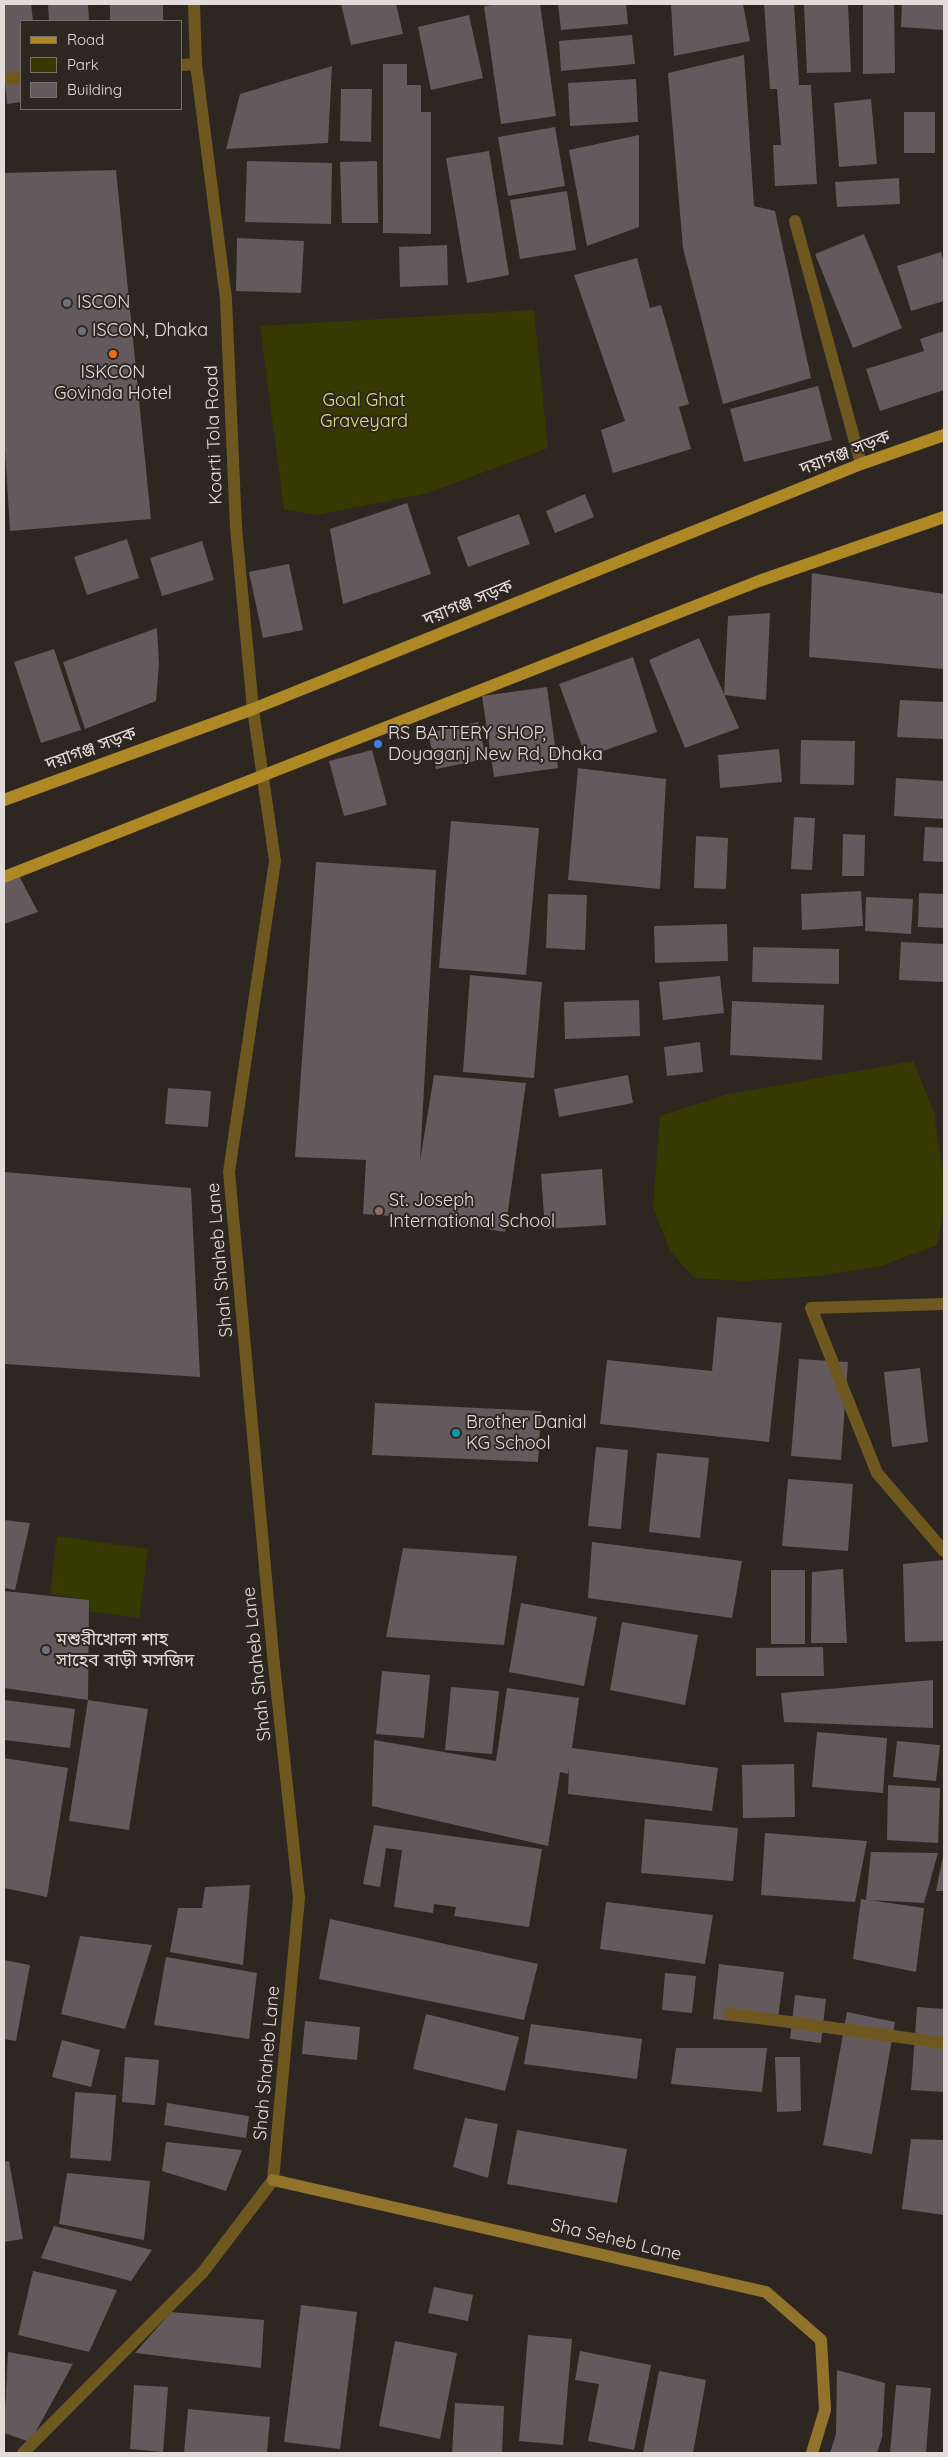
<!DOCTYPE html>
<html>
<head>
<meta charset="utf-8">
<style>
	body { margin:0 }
	#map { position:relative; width:948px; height:2457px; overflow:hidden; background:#2e2621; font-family:Quicksand,sans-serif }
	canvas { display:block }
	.frame { position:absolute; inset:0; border:5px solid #e2dcd9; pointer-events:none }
	.legend { position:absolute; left:20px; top:20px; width:162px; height:90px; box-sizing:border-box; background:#2e2621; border:1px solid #766f6b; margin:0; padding:6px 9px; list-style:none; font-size:15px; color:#e2dcd9 }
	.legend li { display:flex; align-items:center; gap:10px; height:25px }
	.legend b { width:25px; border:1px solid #766f6b }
</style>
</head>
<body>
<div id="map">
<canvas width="948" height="2457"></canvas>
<div class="frame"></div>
<ul class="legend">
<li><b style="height:6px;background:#ae8824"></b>Road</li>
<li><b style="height:14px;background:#353a00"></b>Park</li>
<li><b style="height:14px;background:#64595d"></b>Building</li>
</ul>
</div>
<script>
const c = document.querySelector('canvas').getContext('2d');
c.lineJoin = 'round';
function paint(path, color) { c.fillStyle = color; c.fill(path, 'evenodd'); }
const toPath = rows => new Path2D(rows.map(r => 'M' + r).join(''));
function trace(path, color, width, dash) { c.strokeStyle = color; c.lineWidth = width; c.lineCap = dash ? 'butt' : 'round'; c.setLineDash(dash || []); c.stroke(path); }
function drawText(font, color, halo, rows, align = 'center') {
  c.font = font + ' Quicksand,"Noto Sans Bengali",sans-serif'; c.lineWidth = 4; c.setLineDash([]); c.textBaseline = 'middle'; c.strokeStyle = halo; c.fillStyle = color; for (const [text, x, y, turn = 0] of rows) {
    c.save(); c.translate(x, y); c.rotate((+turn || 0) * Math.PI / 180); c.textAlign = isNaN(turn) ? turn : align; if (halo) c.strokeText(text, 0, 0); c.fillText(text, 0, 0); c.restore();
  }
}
paint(toPath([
	[534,310,548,448,428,493,316,515,284,509,260,326],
	[913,1061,934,1112,944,1180,944,1210,937,1245,881,1266,818,1276,744,1281,694,1278,670,1251,653,1207,660,1116,725,1095],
	[57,1536,148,1549,139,1618,88,1611,89,1600,50,1594]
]), '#353a00');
paint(toPath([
	[4,4,31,4,33,21,21,21,21,102,7,104,4,73],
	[48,4,88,4,89,21,49,21],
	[110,4,163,4,163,21,110,21],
	[341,4,396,4,403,34,351,45],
	[499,4,540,4,556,116,501,124,484,6],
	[558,4,626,4,628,24,561,30],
	[671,4,743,4,750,41,674,56],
	[764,4,794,4,799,85,811,85,817,184,775,186,773,145,781,145,777,89,770,89],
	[804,4,848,4,851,72,807,73],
	[863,4,894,4,895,73,863,74],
	[902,4,944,4,944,30,901,27],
	[469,15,483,78,431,90,418,27],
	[632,35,635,64,561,71,559,41],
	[744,55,754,206,775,211,811,378,723,404,683,248,668,73],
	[383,64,407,64,407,85,421,85,421,112,431,112,431,234,383,233],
	[332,66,328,143,226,149,240,94],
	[636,79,638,122,570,126,568,83],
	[341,89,372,89,371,142,340,141],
	[871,99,877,164,839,167,834,103],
	[904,112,935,112,935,153,904,153],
	[555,127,565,186,508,196,498,137],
	[639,135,639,227,587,246,569,150],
	[489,151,509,275,467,283,446,158],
	[247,161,332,163,331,224,245,222],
	[377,161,378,223,342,223,340,162],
	[116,170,151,519,10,531,4,434,4,173],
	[899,178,900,204,837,207,835,182],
	[567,191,576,250,520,259,510,200],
	[864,234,902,328,853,348,815,254],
	[237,238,304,241,301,293,236,291],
	[447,245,448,285,400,287,399,247],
	[941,252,944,263,944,301,911,311,897,266],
	[637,258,650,308,661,305,689,404,679,407,691,449,613,473,601,430,625,421,574,275],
	[944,331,944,390,880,411,866,369,924,351,920,339],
	[818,386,832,440,744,462,730,409],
	[585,494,594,517,555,533,546,511],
	[407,503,431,574,343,604,330,529],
	[519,514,530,544,468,567,457,537],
	[127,539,139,578,87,595,74,557],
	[202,541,214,580,162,596,150,558],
	[289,564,303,630,263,638,249,572],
	[812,573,944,594,944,669,809,657],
	[770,613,766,700,724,695,728,616],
	[157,628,159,664,156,701,85,729,63,662],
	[699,638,739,728,685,748,649,660],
	[54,649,81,730,41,743,14,662],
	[633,657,657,732,586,757,559,684],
	[547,687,558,768,494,777,482,696],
	[900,700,944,702,944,739,897,737],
	[478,722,486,759,436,769,428,733],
	[801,740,855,741,854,785,800,784],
	[779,749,782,782,720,788,718,755],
	[372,750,387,805,344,816,329,761],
	[578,768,666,779,660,889,568,880],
	[896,778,944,781,944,819,894,816],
	[794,817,815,818,812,870,791,869],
	[451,821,539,828,526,975,439,968],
	[925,827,944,828,944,862,923,861],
	[843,834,865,835,864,876,842,876],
	[696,836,728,838,726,889,694,888],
	[316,862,436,870,420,1161,434,1075,526,1083,505,1232,418,1218,363,1214,366,1160,295,1157],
	[17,872,38,912,4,924,4,877],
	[861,891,863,926,802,930,801,894],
	[919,893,944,894,944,928,918,927],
	[548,894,587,895,585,950,546,948],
	[866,897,913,899,911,934,865,931],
	[727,924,728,961,655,963,654,926],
	[901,942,944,944,944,982,899,980],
	[753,947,839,949,839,984,752,982],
	[470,975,542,982,534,1078,463,1072],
	[720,976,724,1013,663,1020,659,982],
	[639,1000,640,1036,565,1039,564,1002],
	[732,1001,824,1005,822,1060,730,1055],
	[700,1042,703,1072,667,1076,664,1047],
	[628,1075,633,1103,559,1117,554,1089],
	[168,1088,211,1091,208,1127,165,1124],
	[602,1169,606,1225,545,1229,541,1174],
	[4,1172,191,1188,200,1377,4,1364],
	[717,1317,782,1323,769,1442,600,1424,607,1360,712,1371],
	[799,1359,848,1362,841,1460,791,1456],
	[920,1368,928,1442,892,1447,884,1372],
	[375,1403,541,1411,538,1462,372,1455],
	[596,1447,628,1450,621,1529,588,1526],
	[657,1453,709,1458,700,1538,649,1532],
	[788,1479,853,1484,848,1551,782,1546],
	[4,1520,30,1523,15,1590,4,1588],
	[592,1542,742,1561,732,1618,588,1598],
	[403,1548,517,1556,504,1645,386,1637],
	[944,1560,944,1641,905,1642,903,1564],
	[843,1569,847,1643,811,1643,812,1572],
	[771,1570,805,1570,805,1644,771,1644],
	[4,1591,89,1600,88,1700,4,1688],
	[521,1603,597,1617,584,1686,509,1672],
	[622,1622,698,1635,685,1705,610,1690],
	[823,1647,824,1676,756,1676,756,1648],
	[382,1671,430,1675,424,1738,376,1734],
	[933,1680,933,1728,784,1722,781,1693],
	[451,1687,499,1691,492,1754,445,1750],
	[507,1688,579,1698,572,1748,718,1768,712,1811,568,1794,569,1767,568,1774,560,1772,548,1846,372,1806,374,1740,496,1761],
	[4,1700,75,1709,70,1748,4,1740],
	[88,1700,148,1709,129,1830,69,1821],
	[817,1732,887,1738,883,1793,812,1787],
	[897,1741,940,1745,936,1781,893,1777],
	[4,1758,68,1768,47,1897,4,1888],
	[794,1764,795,1817,743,1818,742,1765],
	[888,1785,940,1788,938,1843,887,1840],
	[645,1819,738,1828,733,1881,641,1873],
	[374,1825,542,1849,529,1927,454,1916,456,1907,434,1904,433,1913,394,1907,402,1850,386,1848,380,1887,363,1884],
	[765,1833,867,1841,855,1902,761,1895],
	[871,1852,938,1853,924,1903,869,1900,924,1908,916,1972,853,1959,861,1899,866,1900],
	[943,1856,944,1891,936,1891],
	[250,1885,243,1965,170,1952,178,1908,202,1908,205,1887],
	[606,1902,713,1915,705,1964,600,1949],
	[330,1919,538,1964,524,2020,319,1979],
	[80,1936,152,1945,125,2029,61,2014],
	[166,1957,257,1973,249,2039,154,2025],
	[4,1960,30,1965,16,2041,4,2039],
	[719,1964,784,1972,777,2026,713,2019],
	[665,1973,696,1976,692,2013,662,2010],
	[795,1995,826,1999,821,2043,790,2039],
	[917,2007,944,2009,944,2092,911,2090],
	[847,2012,895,2022,872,2154,823,2145],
	[426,2014,519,2037,505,2091,413,2069],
	[305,2021,360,2027,357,2060,302,2054],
	[531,2024,642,2039,637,2079,524,2064],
	[62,2040,100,2050,91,2087,52,2077],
	[676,2048,767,2048,762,2092,671,2084],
	[125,2057,159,2060,155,2105,122,2102],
	[775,2057,800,2057,801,2111,777,2112],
	[75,2092,116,2095,111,2161,70,2158],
	[167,2103,249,2116,246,2138,164,2125],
	[465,2118,498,2124,488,2178,453,2167],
	[517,2130,627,2149,617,2203,507,2184],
	[911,2139,944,2140,944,2215,902,2209],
	[166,2142,242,2150,226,2191,162,2171],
	[9,2161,23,2239,4,2242,4,2162],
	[67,2173,150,2181,144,2240,59,2224],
	[54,2226,152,2250,131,2281,41,2258],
	[33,2271,117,2290,89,2352,18,2335],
	[434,2287,473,2295,468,2321,428,2313],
	[301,2305,357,2312,340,2449,284,2442],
	[171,2312,264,2320,261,2368,135,2353],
	[528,2335,572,2339,563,2445,519,2441],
	[395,2341,457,2353,440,2439,379,2426],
	[580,2351,651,2365,634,2450,588,2441,599,2384,575,2380],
	[8,2352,73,2364,30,2442,4,2433],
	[837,2370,885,2383,882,2437,877,2453,830,2453,836,2434],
	[659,2371,706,2380,693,2453,643,2453],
	[134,2385,168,2387,163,2452,130,2449],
	[896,2385,931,2388,926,2453,890,2453],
	[455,2403,504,2406,502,2453,452,2453],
	[188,2409,270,2417,267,2453,184,2453]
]), '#64595d');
trace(toPath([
	[795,221,861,464]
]), '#6f581f', 12);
trace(toPath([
	[181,65,196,64],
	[4,79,21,78],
	[944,1304,811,1308,877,1473,944,1551],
	[730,2014,944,2043],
	[23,2453,203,2272,273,2180,299,1898,273,1655,229,1172,275,861,253,709,236,528,226,299,196,64,194,4]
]), '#6f581f', 12);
trace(toPath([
	[273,2180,766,2292,821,2340,825,2410,812,2453]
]), '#91732c', 12);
trace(toPath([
	[4,800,253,709,861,464,944,435],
	[4,877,759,581,944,517]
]), '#ae8824', 12);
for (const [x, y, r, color] of [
	[67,303,5,"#6b7280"],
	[82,331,5,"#6b7280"],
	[113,354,5,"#e8710a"],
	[378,744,5,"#3f7fe0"],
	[379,1211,5,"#8d6e63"],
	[456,1433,5,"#0f9aa8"],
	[46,1650,5,"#6b7280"]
]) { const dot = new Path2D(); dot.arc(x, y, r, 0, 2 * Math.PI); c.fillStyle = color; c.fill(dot); trace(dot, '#2e2621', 2); }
drawText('18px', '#e2dcd9', '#2e2621', [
	["ISCON",77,303],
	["ISCON, Dhaka",92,331],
	["ISKCON",113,373,"center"],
	["Govinda Hotel",113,394,"center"],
	["RS BATTERY SHOP,",388,734],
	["Doyaganj New Rd, Dhaka",388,755],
	["St. Joseph",389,1201],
	["International School",389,1222],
	["Brother Danial",466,1423],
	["KG School",466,1444],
	["মশুরীখোলা শাহ",56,1640],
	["সাহেব বাড়ী মসজিদ",56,1661]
], 'left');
drawText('18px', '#d4e46a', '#2e2621', [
	["Goal Ghat",364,401],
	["Graveyard",364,422]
]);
drawText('18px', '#e2dcd9', '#2e2621', [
	["Koarti Tola Road",214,435,-92],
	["দয়াগঞ্জ সড়ক",845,453,-21],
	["দয়াগঞ্জ সড়ক",468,603,-22],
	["দয়াগঞ্জ সড়ক",91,749,-20],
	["Shah Shaheb Lane",220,1260,-95],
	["Shah Shaheb Lane",257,1664,-96],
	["Shah Shaheb Lane",267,2063,-85],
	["Sha Seheb Lane",616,2240,13]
]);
</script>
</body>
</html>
